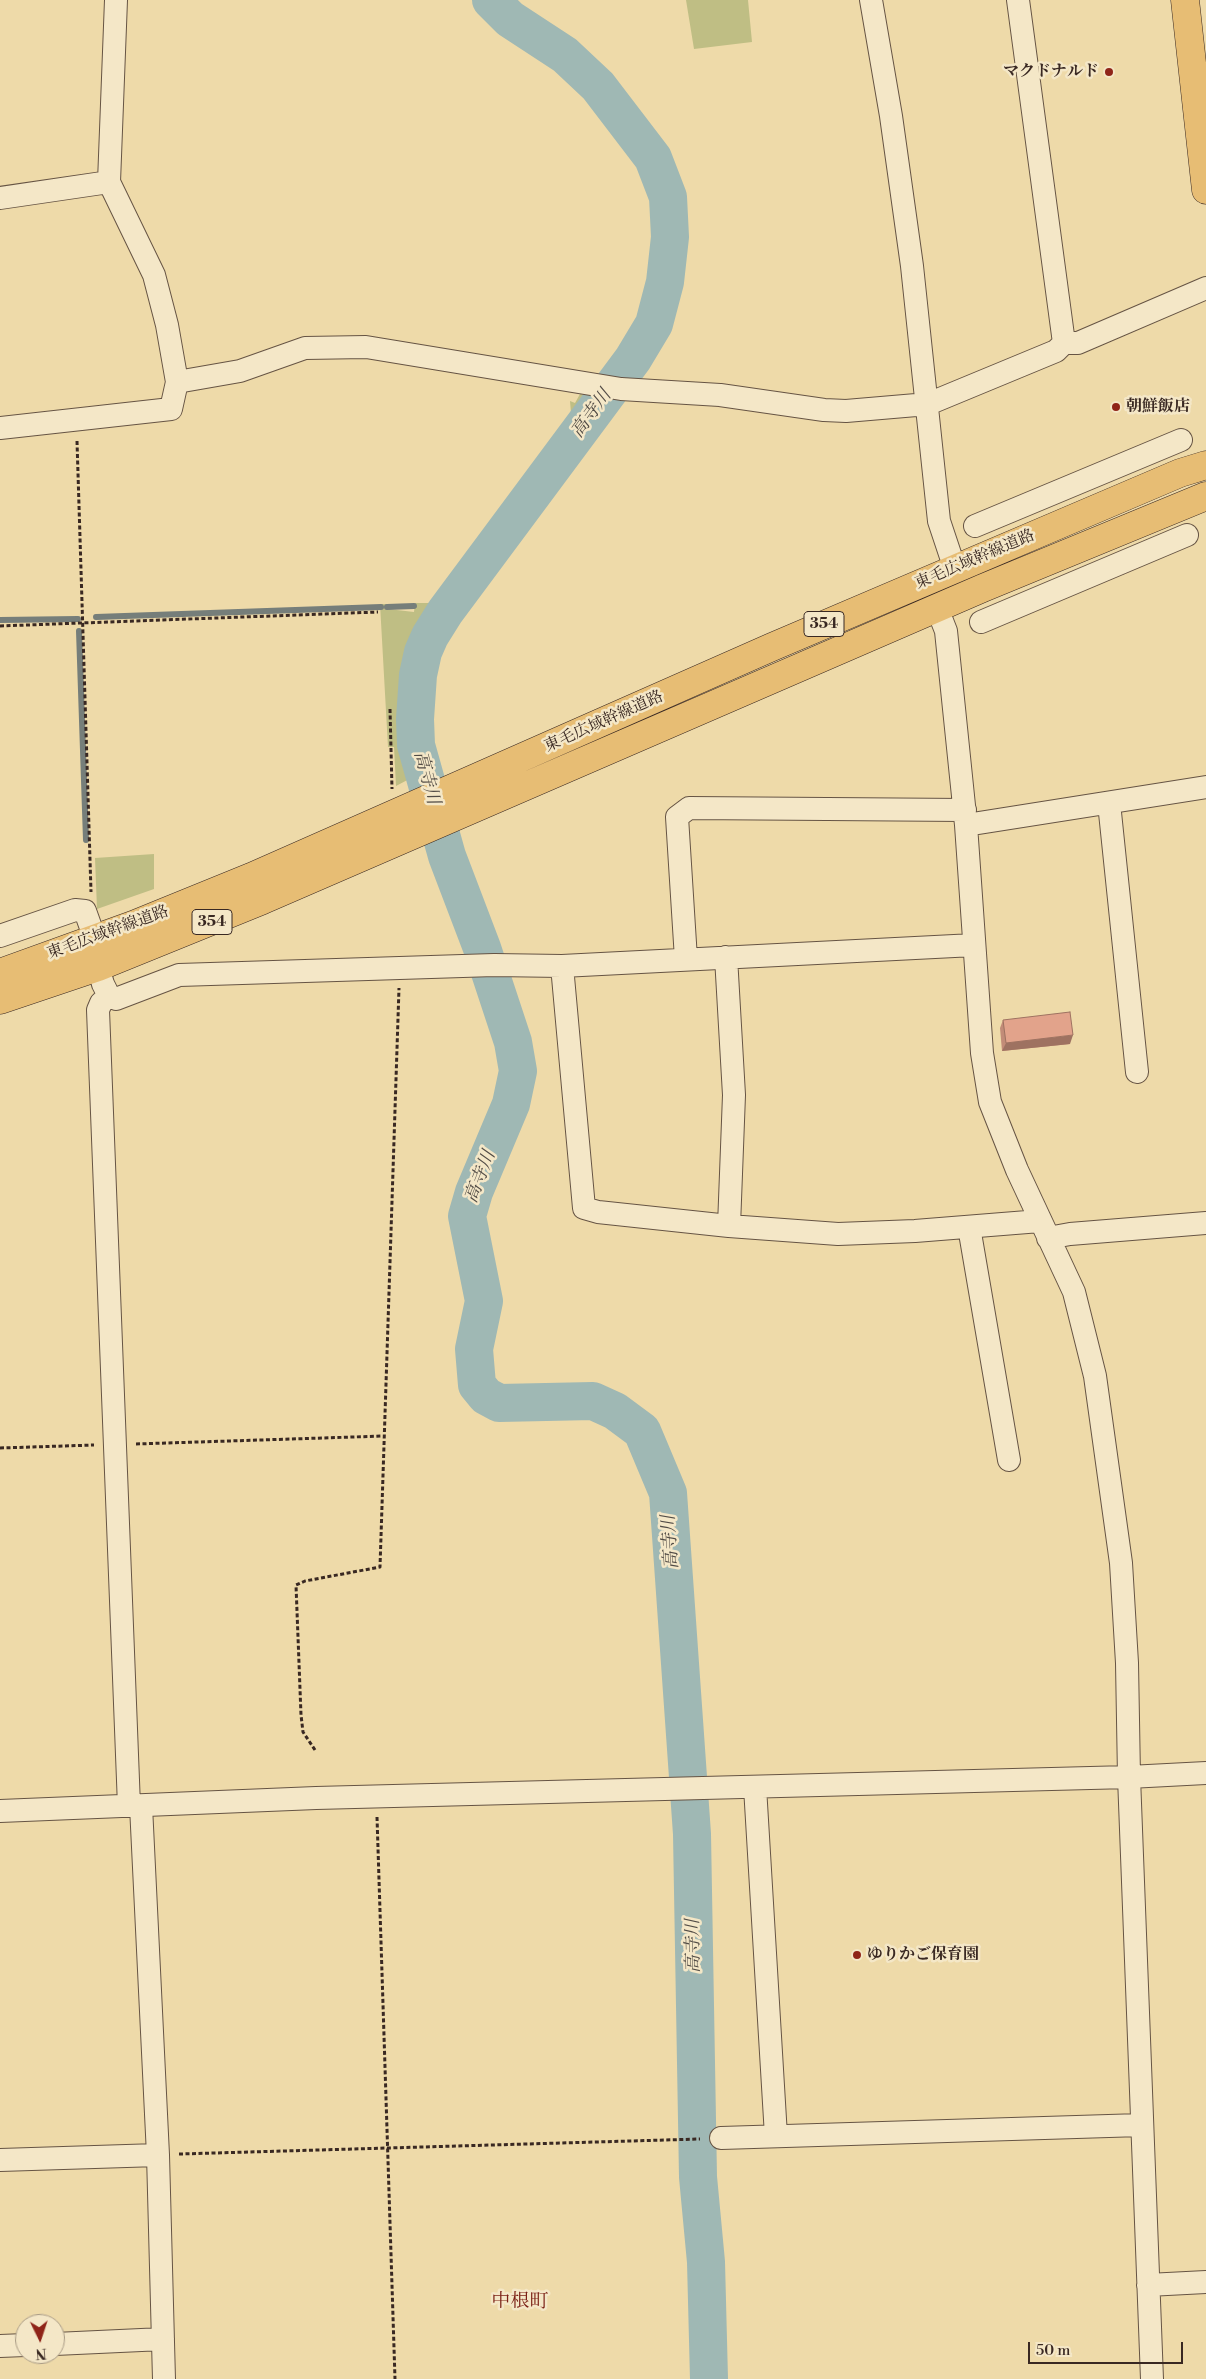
<!DOCTYPE html>
<html>
<head>
<meta charset="utf-8">
<style>
	body { margin:0 }
	#map { position:relative; width:1206px; height:2379px; overflow:hidden; background:#eedaa9; font-family:"Libre Bodoni",serif }
	canvas { display:block }
	.north { position:absolute; left:15px; top:2314px; width:50px; height:50px; box-sizing:border-box; background:#f4e7c7; border:1px solid #a99b85; border-radius:50%; rotate:176deg; font-size:14px; font-weight:700; line-height:20px; text-align:center; color:#392822 }
	.north::after { content:''; display:block; margin:auto; width:18px; height:22px; background:#8f2418; clip-path:polygon(50% 0,100% 100%,50% 72%,0 100%) }
	.scale { position:absolute; left:1028px; top:2342px; width:155px; height:22px; box-sizing:border-box; border:2px solid #392822; border-top:0; padding-left:6px; font-size:15px; line-height:18px; white-space:nowrap; color:#392822; -webkit-text-stroke:4px #f4e7c7; paint-order:stroke }
</style>
</head>
<body>
<div id="map">
<canvas width="1206" height="2379"></canvas>
<div class="north">N</div>
<div class="scale">50 m</div>
</div>
<script>
const c = document.querySelector('canvas').getContext('2d');
c.lineJoin = 'round';
function paint(path, color) { c.fillStyle = color; c.fill(path, 'evenodd'); }
const toPath = rows => new Path2D(rows.map(r => 'M' + r).join(''));
function trace(path, color, width, dash) { c.strokeStyle = color; c.lineWidth = width; c.lineCap = dash ? 'butt' : 'round'; c.setLineDash(dash || []); c.stroke(path); }
function drawText(font, color, halo, rows, align = 'center') {
  c.font = font + ' "Libre Bodoni","Noto Serif JP",serif'; c.lineWidth = 5; c.setLineDash([]); c.textBaseline = 'middle'; c.strokeStyle = halo; c.fillStyle = color; for (const [text, x, y, turn = 0] of rows) {
    c.save(); c.translate(x, y); c.rotate((+turn || 0) * Math.PI / 180); c.textAlign = isNaN(turn) ? turn : align; if (halo) c.strokeText(text, 0, 0); c.fillText(text, 0, 0); c.restore();
  }
}
paint(toPath([
	[686,0,748,0,752,42,694,49],
	[580,394,591,397,436,611,419,639,409,669,407,705,408,750,415,776,396,786,394,747,388,747,380,604,387,604,388,609,414,612,415,603,433,603,571,413,570,401,575,403],
	[154,854,154,889,97,909,95,858]
]), '#bfbe84');
trace(toPath([
	[387,607,414,606],
	[96,617,381,607],
	[0,620,78,619],
	[79,631,86,840]
]), '#767e7a', 6);
trace(toPath([
	[491,0,510,19,565,55,598,86,653,158,668,197,670,237,665,282,654,324,633,359,445,612,430,636,423,652,418,675,415,719,416,745,447,856,482,948,513,1042,518,1071,511,1104,474,1192,467,1216,484,1301,474,1349,477,1385,486,1396,499,1403,593,1401,615,1411,642,1431,668,1493,692,1834,698,2177,706,2262,709,2379]
]), '#9fb8b4', 38);
const minor = toPath([
	[871,0,891,116,912,266,939,521,955,569],
	[0,198,109,182],
	[1064,343,1078,343,1206,288],
	[177,382,240,371,305,348,366,347,621,389,720,395,824,410,846,411,928,404,1056,351,1064,343,1018,0],
	[0,428,171,409,177,382,167,325,154,275,109,182,116,0],
	[975,526,1181,440],
	[937,608,946,631,966,825,982,1053,990,1102,1017,1170,1074,1292,1095,1376,1121,1563,1127,1663,1129,1777,1152,2379],
	[981,622,1187,535],
	[1109,803,1137,1072],
	[966,825,1206,787],
	[0,936,75,910,85,911,95,939],
	[726,957,734,1095,729,1226],
	[686,959,677,817,689,808,965,810],
	[562,966,584,1208,598,1212,729,1226,838,1234,915,1231,1040,1221],
	[98,967,103,984,109,996,116,999,179,975,494,965,562,966,974,945],
	[109,996,101,1003,98,1010,129,1806],
	[969,1227,1009,1460],
	[1048,1238,1070,1234,1206,1223],
	[755,1787,776,2136],
	[141,1806,158,2155,164,2379],
	[0,1811,316,1798,1129,1777,1206,1773],
	[721,2138,1141,2125],
	[0,2160,158,2155],
	[1148,2285,1206,2282],
	[55,2344,163,2339],
	[0,2346,25,2345]
]);
const major = toPath([
	[1185,0,1206,190]
]);
const highway = toPath([
	[0,973,133,925,251,877,772,647,1180,473,1206,465],
	[0,1000,98,967,263,900,983,588,1206,496]
]);
trace(minor, '#665444', 24);
trace(major, '#392822', 29);
trace(highway, '#392822', 29);
trace(toPath([
	[77,441,91,892],
	[0,626,378,612],
	[390,709,392,789],
	[136,1444,384,1436],
	[0,1448,94,1445],
	[315,1750,303,1732,301,1715,296,1585,305,1581,380,1567,399,988],
	[377,1817,395,2379],
	[179,2154,700,2139]
]), '#392822', 3, [4, 2.5]);
trace(minor, '#f4e7c7', 22);
trace(major, '#e7bd74', 28);
trace(highway, '#e7bd74', 28);
paint(toPath([
	[1003,1020,1070,1044,1002,1051,1000,1028]
]), '#c28c78');
paint(toPath([
	[1073,1035,1070,1044,1002,1051,1006,1043]
]), '#9e7261');
const building = toPath([
	[1070,1012,1073,1035,1006,1043,1003,1020,1070,1012]
]);
paint(building, '#e2a38b');
trace(building, '#9e7261', 1);
for (const [x, y, r, color] of [
	[1109,72,5,"#8f2418"],
	[1116,407,5,"#8f2418"],
	[857,1955,5,"#8f2418"]
]) { const dot = new Path2D(); dot.arc(x, y, r, 0, 2 * Math.PI); c.fillStyle = color; c.fill(dot); trace(dot, '#f4e7c7', 2); }
for (const [x, y, w] of [
	[824,624,40],
	[212,922,40]
]) { const box = new Path2D(); box.roundRect(x - w / 2, y - 12.5, w, 25, 4); c.fillStyle = '#f4e7c7'; c.fill(box); trace(box, '#392822', 1); }
drawText('bold 15px', '#392822', null, [
	["354",824,624],
	["354",212,922]
]);
drawText('bold 16px', '#392822', '#f4e7c7', [
	["マクドナルド",1099,72,"right"],
	["朝鮮飯店",1126,407],
	["ゆりかご保育園",867,1955]
], 'left');
drawText('16px', '#392822', '#f4e7c7', [
	["東毛広域幹線道路",975,560,-23],
	["東毛広域幹線道路",604,722,-24],
	["東毛広域幹線道路",108,933,-20]
]);
drawText('italic 18px', '#524c46', '#f4e7c7', [
	["高寺川",592,414,-54],
	["高寺川",426,778,75],
	["高寺川",481,1177,-69],
	["高寺川",671,1542,-94],
	["高寺川",694,1946,-91]
]);
drawText('19px', '#7a1f14', '#f4e7c7', [
	["中根町",520,2302]
]);
</script>
</body>
</html>
